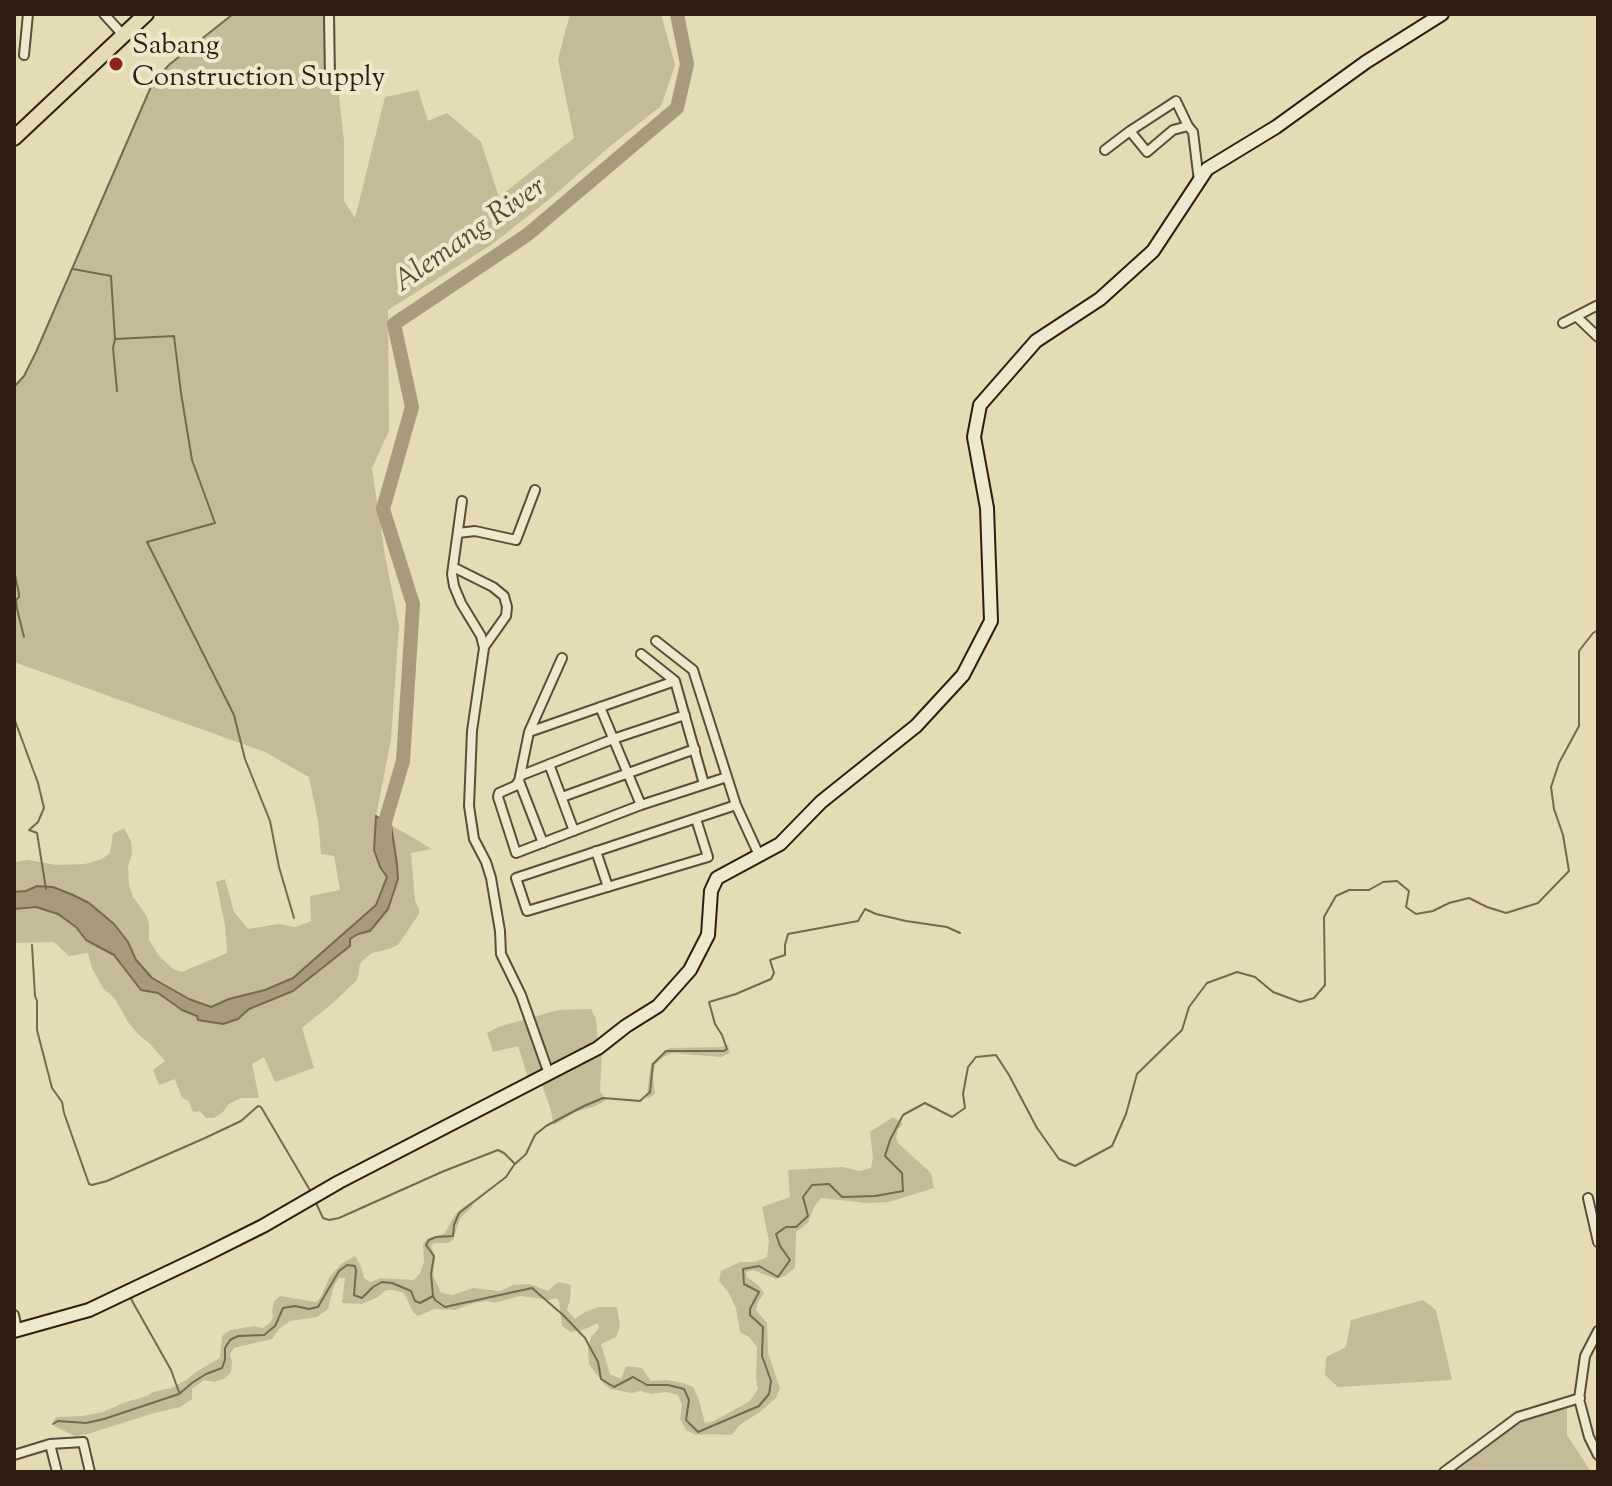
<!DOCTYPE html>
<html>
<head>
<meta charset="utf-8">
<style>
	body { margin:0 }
	#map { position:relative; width:1612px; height:1486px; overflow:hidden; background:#e5dbb4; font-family:"Sorts Mill Goudy",serif }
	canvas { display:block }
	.frame { position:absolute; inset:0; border:16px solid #301d11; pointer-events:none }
</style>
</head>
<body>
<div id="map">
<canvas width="1612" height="1486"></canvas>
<div class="frame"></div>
</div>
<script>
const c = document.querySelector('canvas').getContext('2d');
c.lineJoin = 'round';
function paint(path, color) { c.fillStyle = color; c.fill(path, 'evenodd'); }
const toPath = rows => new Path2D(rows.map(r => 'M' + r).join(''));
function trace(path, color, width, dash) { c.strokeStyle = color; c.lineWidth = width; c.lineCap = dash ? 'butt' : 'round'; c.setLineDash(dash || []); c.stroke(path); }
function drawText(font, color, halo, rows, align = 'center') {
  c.font = font + ' "Sorts Mill Goudy",serif'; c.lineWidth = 8; c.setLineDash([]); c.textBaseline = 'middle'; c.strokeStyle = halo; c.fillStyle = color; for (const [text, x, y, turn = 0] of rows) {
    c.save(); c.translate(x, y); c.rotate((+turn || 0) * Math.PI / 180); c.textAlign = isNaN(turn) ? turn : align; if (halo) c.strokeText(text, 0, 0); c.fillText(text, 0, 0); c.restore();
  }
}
paint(toPath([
	[233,14,330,14,344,141,344,201,355,218,385,97,418,90,428,121,447,113,481,142,499,197,574,138,558,59,570,14,661,14,675,65,661,106,608,148,551,198,491,245,388,310,389,431,372,468,385,556,399,625,391,740,376,816,374,850,380,867,387,877,376,905,293,978,265,990,229,999,210,1007,189,999,152,978,136,960,128,942,89,903,53,887,37,886,26,891,14,892,14,862,28,860,57,865,85,864,102,859,110,853,113,834,124,828,131,841,132,853,128,867,129,885,133,897,146,915,149,924,149,940,159,956,173,969,182,972,227,953,225,925,216,882,225,879,234,912,248,929,278,924,296,927,311,921,310,896,340,890,334,856,321,854,318,821,309,777,265,752,14,662,14,387,24,376,36,352,153,82,170,64],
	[391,825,432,849,411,853,415,901,419,909,419,914,398,945,389,949,372,953,363,960,360,964,357,980,334,1002,302,1028,314,1068,275,1082,264,1057,252,1064,259,1098,241,1098,229,1104,222,1113,214,1118,206,1118,200,1111,193,1112,188,1100,182,1098,175,1079,159,1085,153,1070,165,1061,150,1044,138,1034,128,1022,115,999,103,988,92,968,88,953,69,956,54,942,14,943,14,909,36,907,46,909,58,914,76,927,86,940,114,955,134,981,158,993,182,1010,197,1016,198,1020,216,1022,238,1019,249,1009,293,991,349,947,349,939,358,934,370,931,376,922,397,864],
	[591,1009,596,1019,598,1045,529,1081,518,1046,493,1052,487,1033,498,1027,558,1010],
	[728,1045,730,1053,721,1057,672,1053,663,1057,655,1065,653,1075,655,1094,647,1099,649,1076,651,1064,669,1048,719,1047],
	[602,1049,600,1091,606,1100,596,1106,575,1112,554,1125,550,1107,541,1082],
	[893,1117,903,1124,898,1129,896,1137,898,1143,931,1173,934,1188,889,1202,867,1203,821,1198,814,1207,808,1223,796,1232,795,1268,785,1276,776,1279,753,1270,746,1272,747,1277,759,1286,764,1293,758,1302,756,1310,767,1323,768,1353,780,1388,776,1398,760,1412,741,1424,731,1435,711,1434,696,1435,686,1430,680,1419,682,1405,678,1395,666,1392,652,1394,640,1391,632,1393,610,1389,604,1384,589,1364,588,1348,591,1337,599,1328,598,1323,583,1330,571,1332,562,1326,559,1301,556,1298,550,1300,520,1296,494,1303,487,1301,474,1303,455,1310,434,1309,418,1316,413,1312,404,1293,394,1290,386,1290,378,1297,362,1304,342,1303,345,1278,339,1278,334,1286,328,1309,317,1317,290,1321,279,1329,272,1339,234,1348,230,1354,232,1362,231,1372,224,1379,214,1382,204,1380,192,1389,192,1399,180,1407,154,1413,88,1434,75,1436,54,1426,53,1421,57,1417,83,1416,103,1412,123,1403,147,1396,153,1392,171,1388,186,1380,199,1370,220,1358,222,1336,230,1330,254,1326,263,1328,270,1323,273,1317,272,1312,274,1301,280,1296,316,1302,321,1297,329,1278,341,1264,355,1256,361,1266,364,1278,370,1282,381,1278,414,1280,420,1273,424,1262,423,1244,427,1239,444,1234,455,1215,462,1208,471,1202,473,1206,460,1218,453,1240,448,1243,434,1243,431,1245,435,1258,433,1275,441,1293,452,1295,473,1288,500,1291,513,1285,530,1284,548,1291,558,1282,571,1285,570,1299,567,1310,575,1319,585,1312,599,1307,617,1307,620,1326,616,1337,601,1344,610,1374,621,1379,626,1366,642,1368,651,1381,667,1380,683,1383,693,1387,698,1397,705,1423,714,1421,750,1401,758,1389,756,1378,757,1347,749,1337,740,1332,736,1308,729,1293,719,1281,721,1271,740,1262,755,1262,767,1257,769,1241,762,1207,790,1197,788,1170,843,1167,859,1171,871,1168,873,1158,870,1132],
	[1423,1300,1436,1310,1452,1380,1338,1387,1325,1375,1326,1357,1346,1347,1351,1320],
	[1567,1402,1567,1435,1591,1472,1445,1472,1518,1417]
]), '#c6bb98');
const water = toPath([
	[376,816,391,825,397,864,398,879,388,909,370,931,358,934,350,939,350,946,293,991,249,1009,238,1019,223,1024,198,1020,197,1016,182,1010,158,993,141,990,114,955,86,940,76,927,58,914,36,907,14,909,14,892,26,891,37,886,53,887,73,895,89,903,114,924,128,942,136,960,152,978,189,999,211,1007,229,999,265,990,293,978,376,905,387,877,380,867,374,850,376,816]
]);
paint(water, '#a79a7d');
trace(water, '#776852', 2);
trace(toPath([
	[73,269,111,276,115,339,113,348,117,391],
	[115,339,174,336,181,393,192,460,215,523,147,542,234,715,245,759,270,821,279,867,294,918],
	[14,387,24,376,36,352,153,82,170,64,233,14],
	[14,570,19,594,19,597,16,600,17,609,24,637],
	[14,718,38,783,44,808,38,822,29,830,37,833,46,889],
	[32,945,35,996,37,1001,37,1030,52,1088,62,1102,64,1113,89,1184,92,1185,107,1181,205,1138,241,1121,258,1106,261,1107,311,1192],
	[316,1203,323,1218,329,1220,339,1218,444,1171,498,1150,504,1153,515,1164,526,1154,535,1135,546,1126,584,1106,603,1098,640,1101,650,1092,653,1064,666,1051,724,1051,727,1049,722,1035,715,1024,709,1002,736,994,771,979,774,973,770,960,785,955,785,945,788,934,858,921,865,909,876,914,906,921,947,927,960,933],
	[133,1296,131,1299,171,1370,179,1392],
	[433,1296,431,1274,434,1256,426,1245,429,1240,436,1237,453,1236,454,1225,459,1213,506,1177,514,1165],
	[53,1424,58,1421,86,1423,104,1419,179,1394,192,1383,206,1374,222,1368,225,1360,225,1348,230,1340,238,1336,264,1335,275,1326,283,1308,295,1306,309,1309,318,1307,339,1271,347,1265,355,1266,356,1271,354,1295,362,1298,373,1287,382,1282,392,1283,411,1291,415,1301,420,1303,433,1296,435,1300,445,1307,532,1288,563,1315,585,1338,598,1362,601,1379,614,1387,633,1377,647,1385,668,1385,684,1389,689,1400,686,1420,698,1432,759,1406,769,1394,771,1381,762,1356,763,1327,750,1315,750,1309,759,1292,744,1284,743,1269,759,1266,778,1277,790,1260,780,1246,776,1234,786,1227,796,1227,808,1216,803,1197,812,1185,829,1184,842,1197,875,1196,903,1191,902,1173,885,1156,890,1140,903,1115,925,1103,952,1117,965,1108,963,1094,968,1067,976,1057,996,1055,1009,1075,1037,1128,1059,1159,1075,1166,1112,1146,1126,1114,1137,1074,1182,1030,1189,1007,1207,983,1237,972,1255,977,1273,992,1300,1002,1314,998,1325,985,1324,917,1336,896,1349,890,1369,890,1383,882,1397,881,1409,891,1406,907,1416,914,1433,911,1449,903,1469,898,1487,907,1506,913,1538,903,1569,871,1563,835,1554,809,1551,787,1559,763,1579,726,1579,651,1593,633,1598,630]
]), '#776852', 2);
trace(toPath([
	[385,841,385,822,403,761,413,604,383,509,412,407,394,324,527,235,677,108,687,64,677,14]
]), '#a79a7d', 14);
const street = toPath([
	[104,14,124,36],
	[329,14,330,79],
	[24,55,28,14],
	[1130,131,1176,101,1188,126],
	[1105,150,1130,131,1147,152,1173,130,1188,126,1193,132,1199,181],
	[1577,317,1598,337],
	[1563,323,1598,305],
	[462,501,452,574,454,586,461,603,481,636,484,648,472,731,469,806,474,839,486,862,491,878,500,931,501,954,521,995,549,1074],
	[458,533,475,531,516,540,535,490],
	[453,567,493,587,504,596,507,607,506,616,484,647],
	[656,641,693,670,736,805,759,855],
	[641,654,675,681,704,784],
	[675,681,529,732,519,781,515,786,499,793,498,797,516,853,641,805,727,777],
	[600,707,641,805],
	[529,732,562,658],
	[549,764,574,831],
	[522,775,613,739,685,715],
	[519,781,543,843],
	[562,797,695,749],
	[696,819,708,857,527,911,516,878,736,805],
	[596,851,608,887],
	[1588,1198,1598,1242],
	[14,1315,17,1329],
	[1598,1331,1585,1356,1579,1399,1589,1437,1598,1455],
	[50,1444,83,1442,90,1472],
	[14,1455,50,1444,57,1472],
	[1444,1472,1518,1417,1580,1398]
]);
const secondary = toPath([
	[14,1331,89,1310,207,1254,263,1226,339,1182,598,1048,626,1026,658,1006,690,970,708,935,711,891,717,878,780,844,821,802,916,726,963,675,991,621,987,508,974,437,980,405,1036,341,1100,299,1153,251,1207,169,1276,127,1366,62,1442,14]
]);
const primary = toPath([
	[14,138,146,14]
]);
trace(street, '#5d4c3a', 12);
trace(secondary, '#301d11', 16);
trace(primary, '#301d11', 18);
trace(street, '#eee8ce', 8);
trace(secondary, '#eee8ce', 12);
trace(primary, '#e5dbb4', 14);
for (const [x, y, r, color] of [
	[116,64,8,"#8f2418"]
]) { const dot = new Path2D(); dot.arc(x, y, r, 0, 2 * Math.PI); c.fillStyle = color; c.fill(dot); trace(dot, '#eee8ce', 3); }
drawText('28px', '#301d11', '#eee8ce', [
	["Sabang",132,48],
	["Construction Supply",132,80]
], 'left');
drawText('italic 30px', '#5a4937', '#eee8ce', [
	["Alemang River",471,237,-35]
]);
</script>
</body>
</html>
